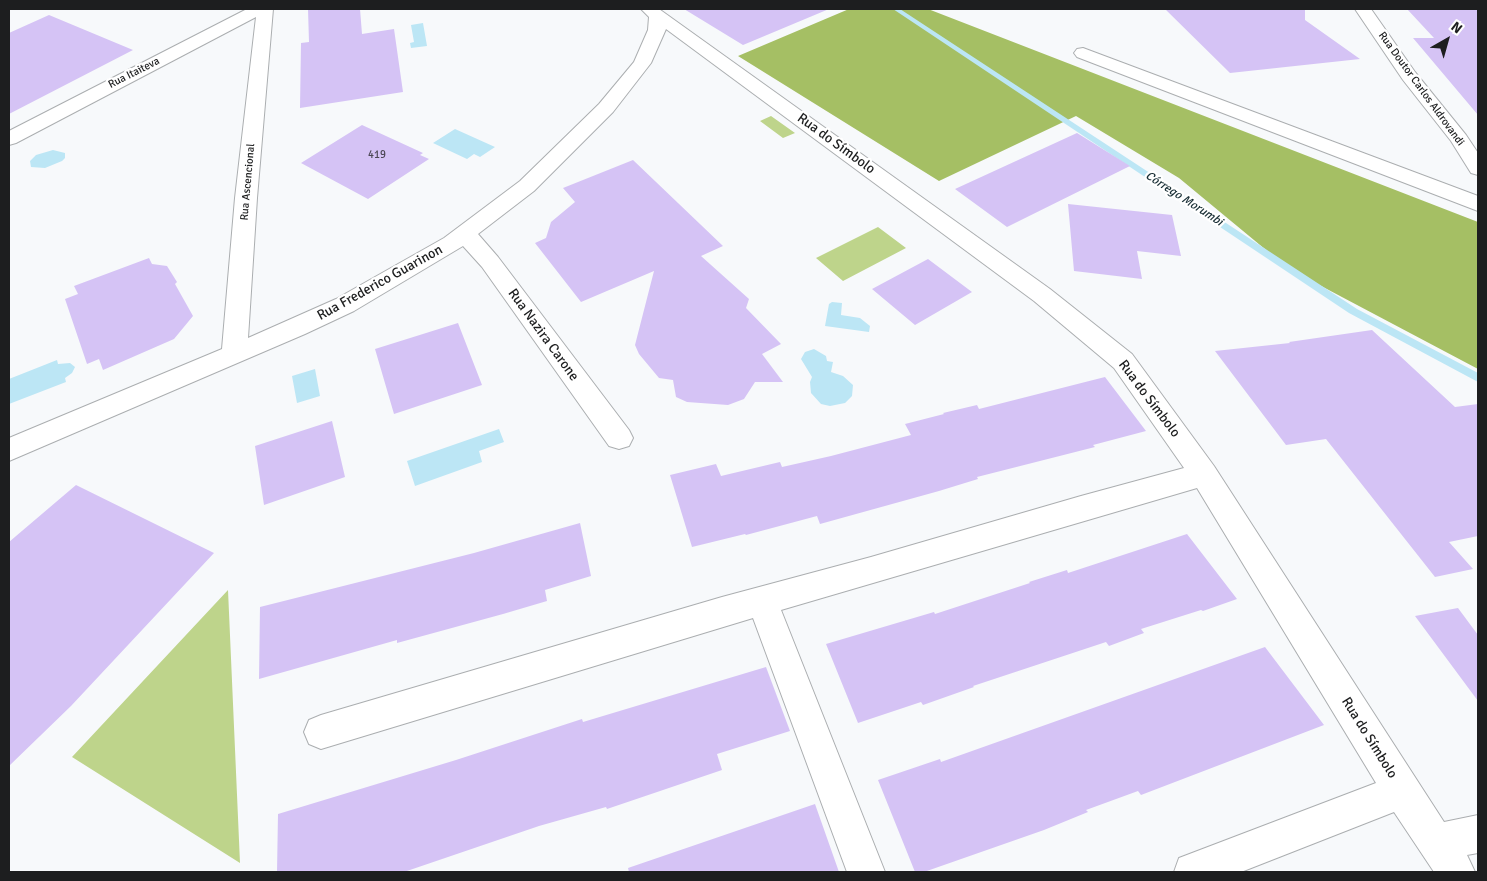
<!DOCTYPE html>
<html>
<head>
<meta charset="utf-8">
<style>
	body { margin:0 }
	#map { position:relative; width:1487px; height:881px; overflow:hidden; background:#f7f9fb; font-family:Signika,sans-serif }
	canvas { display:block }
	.frame { position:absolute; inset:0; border:10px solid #1d1e1f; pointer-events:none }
	.north { position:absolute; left:1422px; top:15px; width:50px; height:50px; -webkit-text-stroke:4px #fff; paint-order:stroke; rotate:38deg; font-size:14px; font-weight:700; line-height:20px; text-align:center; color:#1d1e1f }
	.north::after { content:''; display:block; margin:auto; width:18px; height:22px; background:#1d1e1f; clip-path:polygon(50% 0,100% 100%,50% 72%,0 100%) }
</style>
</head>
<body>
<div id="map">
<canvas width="1487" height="881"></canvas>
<div class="frame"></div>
<div class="north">N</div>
</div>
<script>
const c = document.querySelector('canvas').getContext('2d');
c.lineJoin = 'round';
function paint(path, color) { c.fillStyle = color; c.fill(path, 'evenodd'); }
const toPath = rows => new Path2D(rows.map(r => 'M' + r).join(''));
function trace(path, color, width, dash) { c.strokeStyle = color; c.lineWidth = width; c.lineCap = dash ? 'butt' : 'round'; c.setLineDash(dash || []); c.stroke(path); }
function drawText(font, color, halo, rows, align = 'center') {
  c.font = font + ' Signika,sans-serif'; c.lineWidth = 4.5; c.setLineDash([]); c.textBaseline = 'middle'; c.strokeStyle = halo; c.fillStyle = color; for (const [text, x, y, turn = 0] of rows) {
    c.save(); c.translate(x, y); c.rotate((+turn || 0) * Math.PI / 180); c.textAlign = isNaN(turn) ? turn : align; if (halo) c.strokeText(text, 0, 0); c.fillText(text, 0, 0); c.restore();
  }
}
paint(toPath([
	[771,116,795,133,783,138,760,121],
	[878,227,906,248,843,281,816,258],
	[228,590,240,863,72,757]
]), '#bed48b');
paint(toPath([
	[849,9,928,9,1478,222,1478,369,1289,269,1179,178,1076,116,939,181,738,56]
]), '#a5bf64');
paint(toPath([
	[423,23,427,46,411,48,410,43,414,42,411,25],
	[455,129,495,147,480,157,474,154,467,159,433,143],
	[53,150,65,153,65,158,62,161,45,168,31,167,30,161,36,155],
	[832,302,842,303,841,315,860,318,870,326,869,332,825,326,829,304],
	[814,349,826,356,827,361,833,362,831,372,843,376,853,385,852,396,845,403,830,406,821,404,811,393,810,382,812,377,801,359,805,352],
	[57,360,58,364,70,363,75,367,72,373,65,378,66,382,9,404,9,379],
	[315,369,320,396,297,403,292,376],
	[499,429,504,442,479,451,482,462,415,486,407,461]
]), '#bce6f5');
paint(toPath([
	[893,9,900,9,1357,309,1478,373,1478,382,1349,313,893,9]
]), '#bce6f5');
paint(toPath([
	[308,9,360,9,362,34,394,29,403,92,300,108,301,43,309,42],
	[684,9,829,9,743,45],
	[1165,9,1305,9,1305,20,1360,59,1230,73],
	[1407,9,1478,9,1478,115,1413,38,1434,38],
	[49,15,133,50,9,114,9,33],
	[362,125,423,153,420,155,429,159,368,199,301,163],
	[1077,133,1130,166,1007,227,955,189],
	[633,160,723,246,701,256,749,299,746,308,781,344,762,354,783,382,755,382,744,399,728,405,687,402,676,397,673,380,659,378,639,354,635,345,654,271,581,302,535,243,546,238,551,222,575,202,563,188],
	[1068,204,1172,215,1181,256,1137,251,1142,279,1074,271],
	[149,258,152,264,167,266,177,282,175,284,193,316,174,339,103,370,99,359,87,364,65,299,78,294,74,286],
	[928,259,972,292,915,325,872,289],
	[458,323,482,385,394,414,375,349],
	[1372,330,1455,407,1478,404,1478,536,1449,542,1473,569,1435,577,1326,439,1286,445,1215,351,1290,343,1289,342],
	[1105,377,1146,431,1093,445,1095,447,977,477,978,479,939,491,820,524,817,516,746,535,745,534,692,547,670,475,716,464,721,476,780,462,782,467,831,456,911,435,905,424,944,414,943,413,977,405,979,409],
	[332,421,345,477,264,505,255,446],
	[76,485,214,553,71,706,9,766,9,542],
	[580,523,591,576,545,590,547,601,503,614,397,643,397,640,259,679,260,607,474,553],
	[1187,534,1237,599,1203,611,1201,610,1141,629,1144,633,1109,646,1106,642,973,686,974,687,923,705,921,702,858,723,826,644,934,612,935,614,1030,583,1029,582,1067,570,1068,573],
	[1458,608,1478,635,1478,701,1415,616],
	[1265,647,1324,725,1141,795,1138,791,1086,810,1088,812,1044,830,924,872,915,872,878,780,940,759,941,762],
	[766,667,790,731,717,754,722,770,607,809,606,807,539,826,404,872,277,872,278,814,456,760,582,719,583,722],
	[815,804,839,872,629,872,628,868]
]), '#d5c3f5');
const minor = toPath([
	[247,9,273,9,257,198,248,338,336,299,444,238,520,181,599,104,634,62,648,30,649,17,641,9,659,9,1050,289,1132,354,1214,466,1444,822,1478,815,1478,853,1467,855,1475,872,1434,872,1394,812,1241,872,1174,872,1179,858,1376,783,1197,488,781,610,885,872,847,872,753,618,321,749,309,744,304,732,309,720,321,715,722,597,871,557,1081,496,1184,468,1114,368,1034,301,666,29,651,63,613,112,534,191,478,234,498,257,629,430,633,438,629,446,619,449,609,446,482,267,463,246,354,311,305,334,9,461,9,438,222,349,235,198,256,17,16,143,9,145,9,131,247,9],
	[1355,9,1371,9,1415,72,1466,135,1478,153,1478,175,1471,173,1451,141,1403,80,1355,9],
	[1083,48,1478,196,1478,211,1077,57,1074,53,1077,49,1083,48]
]);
trace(minor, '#abaeb0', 2);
paint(minor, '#fff');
drawText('11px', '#1d1e1f', '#fff', [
	["Rua Itaiteva",134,73,-27],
	["Rua Doutor Carlos Aldrovandi",1421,89,54],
	["Rua Ascencional",248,182,-85]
]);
drawText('11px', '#4b4754', null, [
	["419",377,155]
]);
drawText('italic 12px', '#172d34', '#fff', [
	["Córrego Morumbi",1184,199,33]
]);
drawText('14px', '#1d1e1f', '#fff', [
	["Rua do Símbolo",836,144,36],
	["Rua Frederico Guarinon",380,283,-29],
	["Rua Nazira Carone",543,335,54],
	["Rua do Símbolo",1149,399,53],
	["Rua do Símbolo",1369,738,58]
]);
</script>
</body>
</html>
